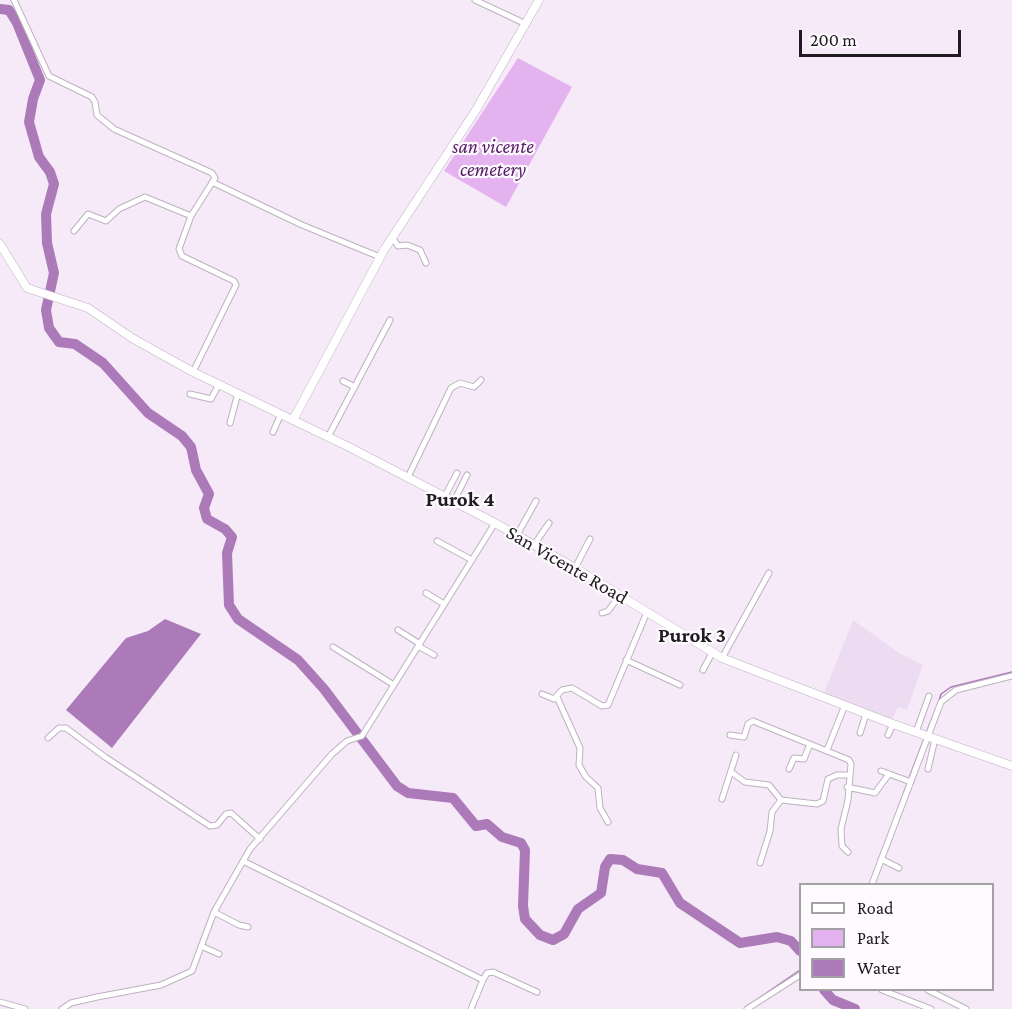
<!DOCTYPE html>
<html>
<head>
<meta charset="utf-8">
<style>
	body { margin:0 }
	#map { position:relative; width:1012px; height:1009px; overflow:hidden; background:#f6eaf9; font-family:"Crimson Pro",serif }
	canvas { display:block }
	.legend { position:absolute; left:799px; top:883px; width:195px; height:108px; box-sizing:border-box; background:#fdfbfe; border:2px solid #a4a1a5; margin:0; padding:8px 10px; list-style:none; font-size:18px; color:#1f1b20 }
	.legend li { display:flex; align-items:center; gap:12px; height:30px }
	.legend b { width:30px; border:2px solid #a4a1a5 }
	.scale { position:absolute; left:799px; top:30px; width:162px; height:27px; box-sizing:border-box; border:3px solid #1f1b20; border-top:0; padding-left:8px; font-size:18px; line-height:21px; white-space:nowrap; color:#1f1b20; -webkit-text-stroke:4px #fdfbfe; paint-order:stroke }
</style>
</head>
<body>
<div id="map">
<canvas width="1012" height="1009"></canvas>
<ul class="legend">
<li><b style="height:8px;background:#fff"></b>Road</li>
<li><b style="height:16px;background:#e4b3ef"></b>Park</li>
<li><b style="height:16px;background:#ac7ab8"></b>Water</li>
</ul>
<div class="scale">200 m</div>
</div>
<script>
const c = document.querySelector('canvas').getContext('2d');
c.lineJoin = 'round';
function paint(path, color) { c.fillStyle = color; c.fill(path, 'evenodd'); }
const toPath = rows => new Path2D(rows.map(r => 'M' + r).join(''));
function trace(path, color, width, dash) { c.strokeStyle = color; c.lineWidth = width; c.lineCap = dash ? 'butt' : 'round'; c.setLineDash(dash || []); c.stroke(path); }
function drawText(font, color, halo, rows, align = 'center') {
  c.font = font + ' "Crimson Pro",serif'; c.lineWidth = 4.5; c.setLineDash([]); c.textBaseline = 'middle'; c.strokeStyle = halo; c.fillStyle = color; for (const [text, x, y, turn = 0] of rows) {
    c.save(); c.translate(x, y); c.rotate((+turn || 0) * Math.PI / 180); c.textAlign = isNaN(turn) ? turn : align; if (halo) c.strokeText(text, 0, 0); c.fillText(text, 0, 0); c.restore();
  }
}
paint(toPath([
	[853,620,899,653,923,665,907,710,898,707,892,719,824,693]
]), '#eddbf1');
paint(toPath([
	[518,58,572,87,506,207,444,171]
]), '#e4b3ef');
paint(toPath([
	[165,619,201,634,112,748,66,710,126,638,148,631]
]), '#ac7ab8');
trace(toPath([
	[939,701,941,694,951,687,1012,672],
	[927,731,933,716],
	[909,778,924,739],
	[897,811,907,784],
	[759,998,800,970]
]), '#ac7ab8', 1.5);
trace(toPath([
	[0,9,9,10,17,23,40,80,33,99,29,122,39,157,50,172,54,184,46,214,47,243,54,273,46,310,49,328,59,342,75,344,103,363,148,413,182,436,191,447,196,470,209,494,204,508,207,519,225,529,232,537,227,553,229,605,238,619,298,660,324,689,397,786,408,793,453,798,476,826,487,824,502,837,521,843,525,850,523,906,525,919,540,935,553,940,564,934,578,909,601,893,605,867,610,859,623,860,637,869,662,873,680,903,740,943,777,937,791,941,800,951],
	[824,990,833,1000,855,1009]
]), '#ac7ab8', 10);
const street = toPath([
	[14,0,49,76,92,97,95,102,97,115,114,129,212,173,215,178,191,216,179,249,182,256,234,281,236,285,193,372],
	[475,0,526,24],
	[212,182,302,225,380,257],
	[74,231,88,214,106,221,119,209,145,197,191,216],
	[392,237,398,246,407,245,420,250,426,263],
	[343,381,355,387],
	[190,394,211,399,219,384],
	[230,423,238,393],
	[273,432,281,414],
	[328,437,390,320],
	[408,477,451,388,460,383,474,387,481,380],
	[445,496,457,473],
	[454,501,467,475],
	[517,535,536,501],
	[437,541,472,560],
	[534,545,549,523],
	[575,568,590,539],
	[426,593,444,604],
	[602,613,608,611,620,595],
	[398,630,420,644],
	[418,646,434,655],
	[333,647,394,685],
	[722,658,769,573],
	[626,660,680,685],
	[703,670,712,653],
	[542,694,554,699,562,690,572,688,602,706,608,705,647,612],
	[557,697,580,748,579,765,586,777,598,788,600,808,608,822],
	[916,732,929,696],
	[860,733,866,714],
	[730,735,744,737,748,724,753,721,849,760,851,764,848,800,841,829,842,846,848,852],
	[888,735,893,724],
	[48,738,59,728,66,728,105,757,210,826,217,825,226,814,231,813,260,839],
	[827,750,845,705],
	[789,769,794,758,804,759,810,744],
	[928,769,935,739],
	[881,771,911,782],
	[731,772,745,782,769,785,781,800,817,804,823,801,828,779,837,775,849,775],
	[847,787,875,793,889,774],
	[722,799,736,755],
	[881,859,899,868],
	[243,861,483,980,471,1009],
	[760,863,770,831,772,812,781,800],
	[872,884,941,702,956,690,1012,676],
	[214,912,239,925,248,927],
	[201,946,219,954],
	[483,980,487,973,493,972,537,992],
	[882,990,931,1009],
	[928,990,966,1009],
	[0,1002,25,1009],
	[62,1009,71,1003,97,997,161,985,192,971,214,912,250,849,332,754,347,741,362,736,495,523],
	[747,1009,800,975]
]);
const secondary = toPath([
	[0,244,27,288,88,308,132,338,193,372,349,447,495,523,575,568,722,658,893,724,1012,766],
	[293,420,384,250,476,110,539,0]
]);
trace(street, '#bdb1c0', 7);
trace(secondary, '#bdb1c0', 9);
trace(street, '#fff', 5);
trace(secondary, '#fff', 8);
drawText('italic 20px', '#591b67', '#fdfbfe', [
	["san vicente",493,147],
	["cemetery",493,170]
]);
drawText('20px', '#1f1b20', '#fdfbfe', [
	["San Vicente Road",567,565,30]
]);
drawText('bold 21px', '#1f1b20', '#fdfbfe', [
	["Purok 4",460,500],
	["Purok 3",692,636]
]);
</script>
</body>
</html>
